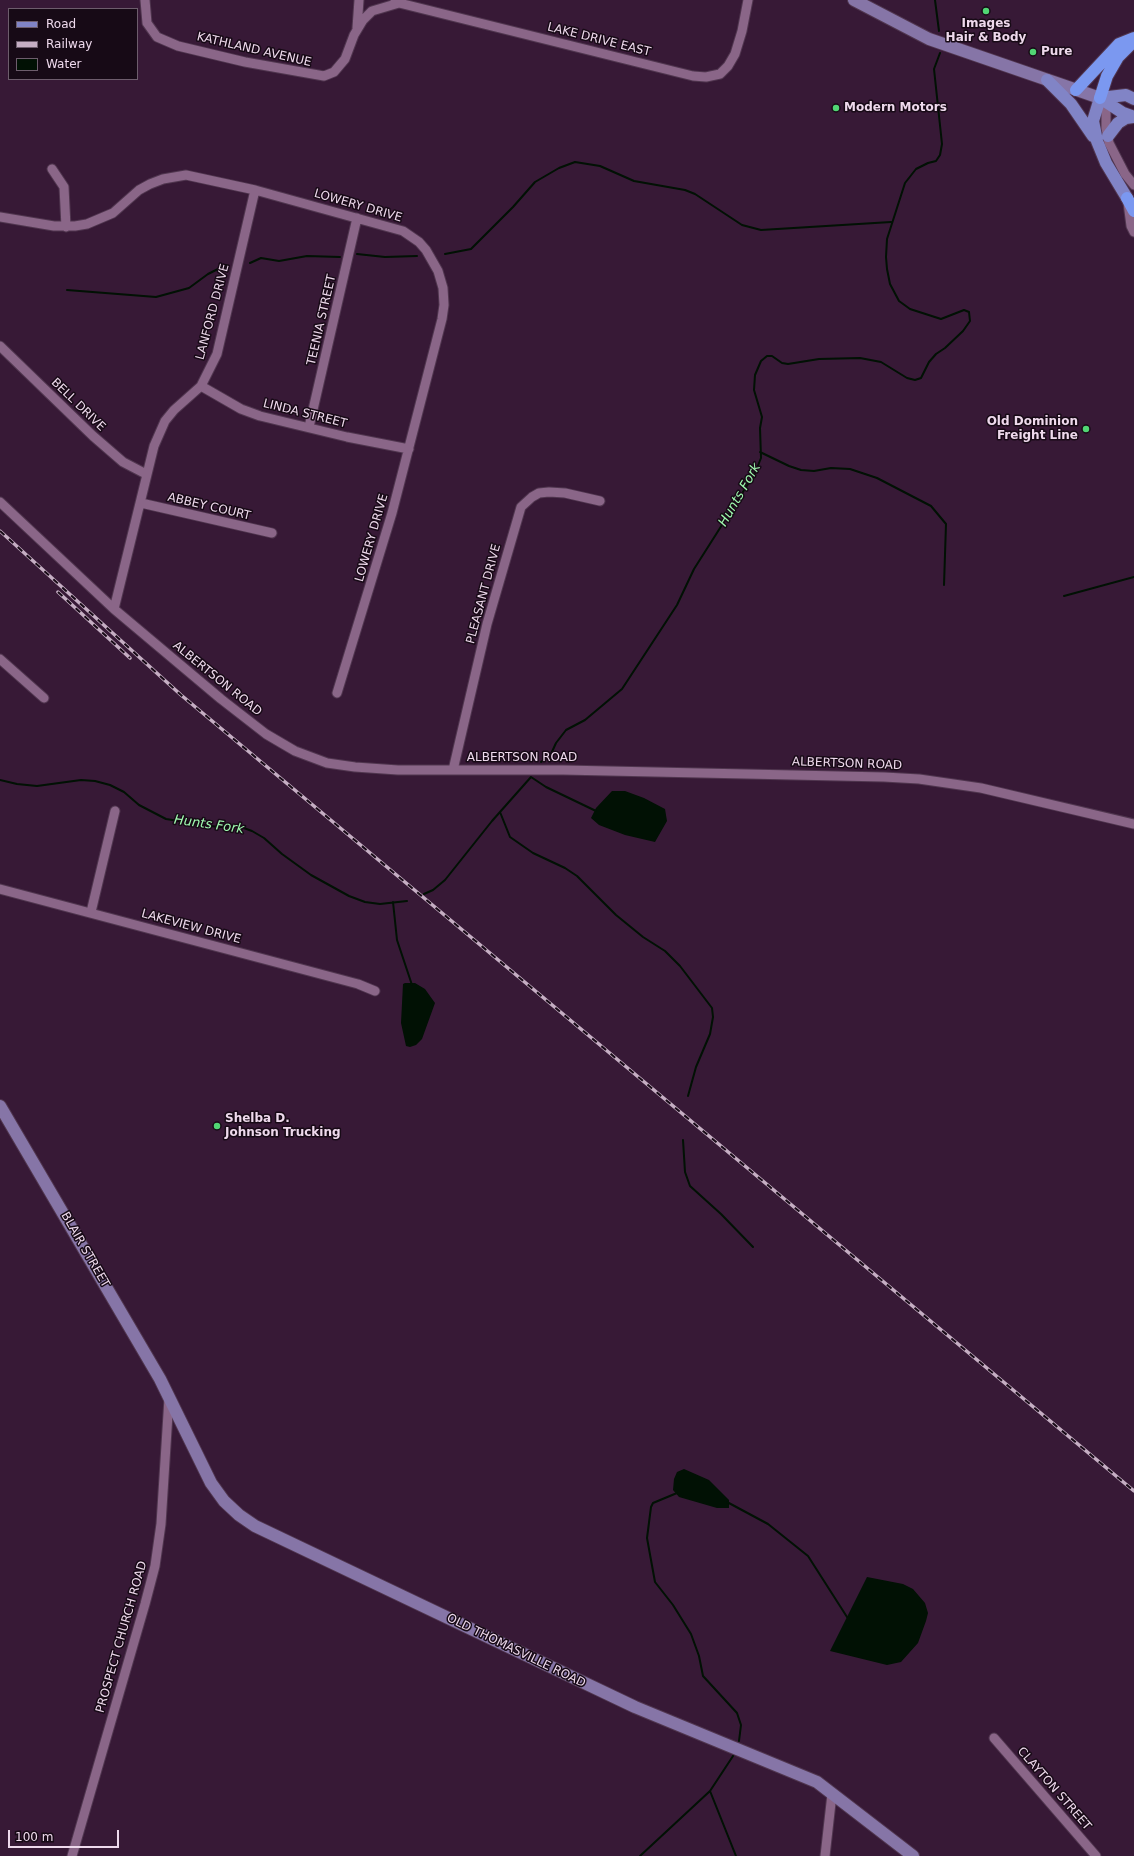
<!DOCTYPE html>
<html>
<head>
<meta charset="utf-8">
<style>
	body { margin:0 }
	#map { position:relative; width:1134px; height:1856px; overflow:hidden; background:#371936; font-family:"DejaVu Sans",sans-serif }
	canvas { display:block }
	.legend { position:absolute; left:8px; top:8px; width:130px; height:72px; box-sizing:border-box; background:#170a16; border:1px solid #6d5d6c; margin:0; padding:5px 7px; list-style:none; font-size:12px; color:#eed9ec }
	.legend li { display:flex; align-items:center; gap:8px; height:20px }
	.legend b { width:20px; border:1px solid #6d5d6c }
	.scale { position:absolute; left:8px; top:1830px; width:111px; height:18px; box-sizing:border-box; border:2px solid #eed9ec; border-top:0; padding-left:5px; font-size:12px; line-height:14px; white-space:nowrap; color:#eed9ec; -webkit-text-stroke:3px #170a16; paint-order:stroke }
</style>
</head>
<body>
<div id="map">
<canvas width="1134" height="1856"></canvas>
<ul class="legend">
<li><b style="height:5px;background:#8184c6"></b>Road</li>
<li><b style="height:5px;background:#c5aec3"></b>Railway</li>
<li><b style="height:11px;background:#011104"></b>Water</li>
</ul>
<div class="scale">100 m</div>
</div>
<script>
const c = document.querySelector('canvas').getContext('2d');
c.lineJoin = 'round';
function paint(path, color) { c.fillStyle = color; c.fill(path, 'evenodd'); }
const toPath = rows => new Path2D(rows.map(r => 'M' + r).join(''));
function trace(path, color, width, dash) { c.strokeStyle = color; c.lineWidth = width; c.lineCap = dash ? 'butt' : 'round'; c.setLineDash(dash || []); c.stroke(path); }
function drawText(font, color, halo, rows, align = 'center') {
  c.font = font + ' "DejaVu Sans",sans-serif'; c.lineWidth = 3; c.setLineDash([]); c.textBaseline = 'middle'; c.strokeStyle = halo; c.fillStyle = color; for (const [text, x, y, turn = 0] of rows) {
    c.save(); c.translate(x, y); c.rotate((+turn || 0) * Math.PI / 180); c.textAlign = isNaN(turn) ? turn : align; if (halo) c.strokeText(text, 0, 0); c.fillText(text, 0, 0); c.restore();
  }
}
paint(toPath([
	[612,791,625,791,644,798,665,809,667,821,655,842,625,835,599,825,591,818,596,808],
	[405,983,415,983,425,989,435,1003,422,1039,416,1045,410,1047,406,1046,401,1023,403,984],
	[684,1469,709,1480,729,1500,729,1508,717,1508,679,1497,673,1490,674,1479,677,1472],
	[867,1577,903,1584,913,1589,925,1603,928,1613,926,1621,918,1643,901,1662,887,1665,830,1651]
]), '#011104');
trace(toPath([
	[935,0,939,31],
	[357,254,385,257,417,256],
	[445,254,471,249,513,207,535,182,559,168,575,162,600,166,634,181,685,190,695,194,742,225,761,230,891,222],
	[250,263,261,258,279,261,307,256,340,257],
	[67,290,156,297,189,288,208,274,226,265],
	[760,452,789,466,801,470,814,471,831,468,850,469,877,478,931,506,946,524,944,585],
	[1064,596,1134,577],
	[541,762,551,754,556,743,566,730,585,720,622,689,677,605,694,569,755,473,761,458,760,428,762,417,754,390,755,375,761,361,767,356,772,356,782,363,788,364,819,359,860,358,881,362,907,378,915,380,921,378,929,362,936,354,945,348,963,331,970,321,969,312,964,310,941,319,910,309,899,301,890,284,887,269,886,257,887,239,905,183,916,169,928,163,936,161,940,155,942,144,934,69,940,53],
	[0,780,17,784,37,786,81,780,95,781,110,785,124,792,139,805,166,819,218,827,241,827,252,831,264,838,282,854,311,875,349,896,365,902,380,904,407,901],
	[500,812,510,837,533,853,565,868,577,876,616,915,643,937,665,951,680,966,712,1008,713,1017,710,1034,696,1067,688,1096],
	[424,894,433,890,445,880,492,821,531,777,546,787,596,811],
	[393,902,397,940,412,985],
	[683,1140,685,1172,690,1186,721,1214,753,1247],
	[677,1493,653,1503,651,1507,647,1538,655,1582,673,1605,691,1634,699,1656,703,1676,737,1713,741,1725,739,1741],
	[727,1502,768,1524,808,1556,847,1617],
	[710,1791,736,1856],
	[640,1856,710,1791,735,1753]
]), '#011104', 2);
const street = toPath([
	[145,0,147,23,157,37,178,46,245,62,324,76,334,72,345,59,354,35,363,20,372,11,399,3],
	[395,0,399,3,693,76,706,77,720,74,728,66,735,54,742,31,748,0],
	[357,28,359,0],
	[1100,98,1106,110,1106,128,1109,143,1125,174,1134,185],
	[52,169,64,187,66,227],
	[1128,203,1131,226,1134,232],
	[0,217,54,226,75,226,87,224,113,213,139,190,150,184,163,179,186,175,255,190,403,231,419,242,426,250,438,271,443,288,444,305,442,319,392,513,337,693],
	[0,346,93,436,123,462,146,474],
	[201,386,241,409,260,416,347,437,409,449],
	[309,427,357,218],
	[0,502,114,609,221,699,266,734,295,751,327,763,355,767,398,770,563,770,884,777,919,779,981,788,1134,824],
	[141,503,272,533],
	[114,609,154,446,165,421,174,410,201,386,217,354,255,190],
	[0,659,44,698],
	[453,770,487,624,521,507,532,497,539,493,549,492,565,493,600,501],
	[0,889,358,984,375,991],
	[91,912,115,811],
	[994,1738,1096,1856],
	[72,1856,145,1604,155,1566,161,1524,169,1398],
	[825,1856,832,1794]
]);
const secondary = toPath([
	[854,0,929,39,1100,98],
	[0,1106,160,1379,211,1483,224,1501,239,1515,255,1526,635,1707,817,1782,913,1856]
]);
const primary = toPath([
	[1047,80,1071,104,1093,136],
	[1100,98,1093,121,1097,141,1106,163,1127,198],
	[1100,98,1123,113,1134,117],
	[1100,98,1126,95,1134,99],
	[1108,136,1118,123,1126,118,1133,117]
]);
const highway = toPath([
	[1076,90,1119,44,1134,38],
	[1100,98,1107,76,1118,57,1134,41],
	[1127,198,1134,211]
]);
trace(street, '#50364f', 11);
trace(secondary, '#50364f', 14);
trace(primary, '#50364f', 14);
trace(highway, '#50364f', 14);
trace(street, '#8a6688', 9);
trace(secondary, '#8675a7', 12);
trace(primary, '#8184c6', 12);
trace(highway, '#7b98f0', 12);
const rail = toPath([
	[0,531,181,695,1134,1491],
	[58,592,130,658]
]);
trace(rail, '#c5aec3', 3.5);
trace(rail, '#170a16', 2, [6]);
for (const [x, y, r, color] of [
	[986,11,4,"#51d674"],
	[1033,52,4,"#51d674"],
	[836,108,4,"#51d674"],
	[1086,429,4,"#51d674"],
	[217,1126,4,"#51d674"]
]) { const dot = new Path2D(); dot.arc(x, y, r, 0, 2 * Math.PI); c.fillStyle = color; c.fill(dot); trace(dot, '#170a16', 1.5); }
drawText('bold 12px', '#eed9ec', '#170a16', [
	["Images",986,24,"center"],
	["Hair & Body",986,38,"center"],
	["Pure",1041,52],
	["Modern Motors",844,108],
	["Old Dominion",1078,422,"right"],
	["Freight Line",1078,436,"right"],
	["Shelba D.",225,1119],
	["Johnson Trucking",225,1133]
], 'left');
drawText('12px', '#eed9ec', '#170a16', [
	["LAKE DRIVE EAST",599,40,14],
	["KATHLAND AVENUE",254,50,13],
	["LOWERY DRIVE",358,206,16],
	["LANFORD DRIVE",213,312,-75],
	["TEENIA STREET",322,320,-77],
	["BELL DRIVE",78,405,44],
	["LINDA STREET",305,414,14],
	["ABBEY COURT",209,507,13],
	["LOWERY DRIVE",372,538,-74],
	["PLEASANT DRIVE",484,594,-75],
	["ALBERTSON ROAD",217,679,39],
	["ALBERTSON ROAD",522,758],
	["ALBERTSON ROAD",847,764,2],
	["LAKEVIEW DRIVE",191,927,15],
	["BLAIR STREET",85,1250,60],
	["PROSPECT CHURCH ROAD",122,1637,-74],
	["OLD THOMASVILLE ROAD",516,1651,26],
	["CLAYTON STREET",1054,1789,49]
]);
drawText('italic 13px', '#a0fbb0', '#170a16', [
	["Hunts Fork",740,495,-60],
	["Hunts Fork",209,825,8]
]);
</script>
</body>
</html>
